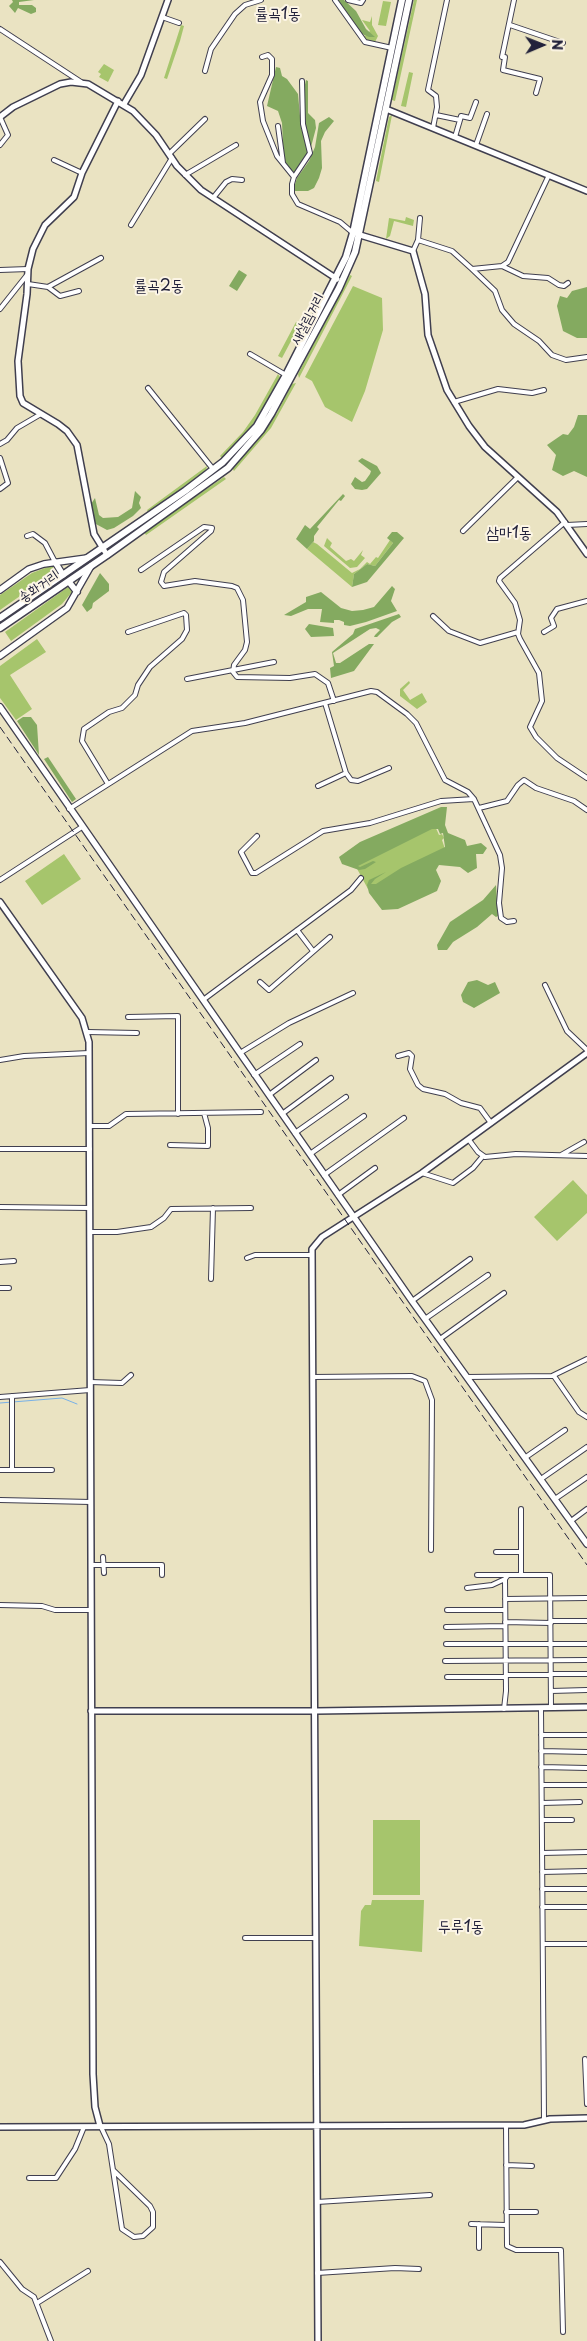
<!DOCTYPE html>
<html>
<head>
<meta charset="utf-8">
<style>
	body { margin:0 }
	#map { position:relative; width:587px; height:2341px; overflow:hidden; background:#eae3c2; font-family:"Playpen Sans",sans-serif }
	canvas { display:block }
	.north { position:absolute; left:517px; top:20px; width:50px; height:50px; -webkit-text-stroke:4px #fcf5e5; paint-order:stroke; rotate:89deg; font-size:14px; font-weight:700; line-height:20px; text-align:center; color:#22223b }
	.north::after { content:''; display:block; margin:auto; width:18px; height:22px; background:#22223b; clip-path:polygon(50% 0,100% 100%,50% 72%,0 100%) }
</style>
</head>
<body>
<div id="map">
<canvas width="587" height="2341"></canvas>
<div class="north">N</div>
</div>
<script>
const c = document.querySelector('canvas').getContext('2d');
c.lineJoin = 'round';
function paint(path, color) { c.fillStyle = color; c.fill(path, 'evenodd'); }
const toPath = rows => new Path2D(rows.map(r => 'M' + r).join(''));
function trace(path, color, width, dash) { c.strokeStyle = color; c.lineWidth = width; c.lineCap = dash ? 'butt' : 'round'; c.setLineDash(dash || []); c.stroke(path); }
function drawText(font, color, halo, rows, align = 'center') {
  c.font = font + ' "Playpen Sans","Poor Story",sans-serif'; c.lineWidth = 4; c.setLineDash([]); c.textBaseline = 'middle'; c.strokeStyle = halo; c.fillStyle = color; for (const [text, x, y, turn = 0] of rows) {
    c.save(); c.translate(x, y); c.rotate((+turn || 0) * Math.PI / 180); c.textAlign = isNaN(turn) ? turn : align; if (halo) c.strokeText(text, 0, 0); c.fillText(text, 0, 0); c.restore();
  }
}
paint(toPath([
	[414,0,417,0,395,101,392,100],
	[383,1,391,2,386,26,378,25],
	[372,16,372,25,378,36,375,42,366,40,362,34,365,36,370,31,362,20,370,22],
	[181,25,184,26,180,41,167,79,164,78],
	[104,64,114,70,108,82,99,77,101,74,98,72],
	[409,72,413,73,406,107,401,106],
	[392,115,379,182,376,181,389,117],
	[406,217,414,220,413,226,394,221,390,236,386,239,389,218,405,221],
	[350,275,352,276,299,378,298,374],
	[353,286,382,298,383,330,365,391,352,422,325,407,312,381,305,377],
	[296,322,300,324,282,358,278,356],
	[278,374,280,377,258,417,246,434,222,458,220,456,243,432,255,415],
	[296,383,271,428,234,471,232,468,258,440,277,413,292,384],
	[207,466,206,471,148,512,147,510],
	[224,477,226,479,146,535,144,532],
	[327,538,332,543,330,547,346,561,351,559,354,561,363,550,361,555,365,558,357,567,350,568,324,546],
	[390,540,393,543,375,566,367,564,354,574,352,587,307,549,313,542,317,544,352,573,360,569,367,562,370,564,376,557,378,558],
	[53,565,53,573,0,610,0,595,32,573],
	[68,587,70,587,72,592,62,604,11,641,5,632],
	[37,639,46,652,10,675,32,709,16,720,0,698,0,666],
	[409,681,410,683,403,690,410,700,422,693,427,702,417,709,400,696,400,689],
	[435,826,439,835,442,834,444,838,442,840,445,849,368,889,355,865],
	[64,854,81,879,42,905,25,881],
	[573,1180,587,1195,587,1213,557,1241,534,1217],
	[373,1820,420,1820,420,1895,373,1895],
	[372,1900,424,1900,422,1952,359,1946,361,1911,365,1905,371,1905]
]), '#a6c56c');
paint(toPath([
	[12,0,34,0,19,2,19,5,32,5,36,8,36,12,31,14,18,8,15,13,9,6,13,2],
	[338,0,344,0,356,11,366,29,375,37,369,37,362,34],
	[276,67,280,68,282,76,287,79,298,94,301,127,308,150,308,154,294,174,284,164,282,123,278,111,267,106],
	[306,80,308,81,308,113,315,120,316,128,311,147,304,125,304,89],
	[329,117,334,121,325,132,321,141,322,168,319,178,314,188,308,191,293,191,297,178,309,161,315,147,319,123],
	[239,270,247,275,237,291,229,286],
	[587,287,587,338,577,338,563,331,557,306,560,296,567,298,572,291],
	[578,415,587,415,587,477,574,471,563,476,552,470,556,455,547,445,563,434,568,435,574,427],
	[362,458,377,466,381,473,367,489,362,490,355,489,351,484,355,477,362,482,365,481,370,474,371,471,358,461],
	[135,491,141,497,139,503,141,508,133,516,114,528,107,530,94,523,91,504,95,498,99,515,103,518,118,517,132,508],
	[343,494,345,496,341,501,339,500,317,527,319,529,314,536,314,541,307,549,296,539,305,525,310,529],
	[392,532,397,532,404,538,367,582,352,587,354,574,367,564,375,566,393,543,387,538],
	[100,573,109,584,109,591,93,603,92,608,87,612,82,605],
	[392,586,395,589,391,601,397,611,366,622,350,626,344,625,344,622,339,620,334,620,334,623,320,622,322,609,308,609,291,616,284,615,306,602,306,597,321,592,341,608,352,611,363,610,374,607],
	[399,614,401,617,392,622,377,637,374,637,375,635,380,630,376,628,370,629,333,653,336,663,340,663,369,644,374,644,354,671,331,678,330,668,334,666,332,652,353,634,355,629],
	[309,624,333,628,334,636,311,637,305,629],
	[23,717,31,717,37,725,39,755,17,721],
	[48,757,76,799,72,802,44,759],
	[441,807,447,807,445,825,448,833,465,840,467,846,481,843,487,848,483,854,476,854,477,868,468,873,460,867,439,865,436,870,441,881,437,891,398,909,382,910,369,893,367,885,369,880,386,872,375,879,371,884,376,884,401,868,445,847,443,833,440,834,438,829,432,829,358,866,360,867,373,861,376,862,365,869,359,870,342,864,339,857,360,842],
	[496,885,498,916,496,917,492,914,477,927,453,942,447,950,438,950,437,945,450,922,483,900],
	[477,980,488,985,495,982,500,993,474,1008,463,1002,461,995,468,982]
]), '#84aa60');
trace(toPath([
	[0,1403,62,1398,77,1404]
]), '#77b0e7', 1);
const minor = toPath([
	[335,0,365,42,392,48],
	[348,0,361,3,363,0],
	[514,0,502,57,505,57,503,70,540,79,536,93],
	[162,17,179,23],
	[510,25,563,43],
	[0,29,81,82],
	[262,57,268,55,272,59,272,75,260,102,263,121,277,156,294,177],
	[205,71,211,49,235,14,245,5,261,0],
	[302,81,303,124,310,153,294,177,292,184,292,194,298,204,340,222,353,233],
	[436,115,460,120,461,116,470,118,476,102],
	[278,126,283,163],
	[433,128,437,107,436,96,428,90,447,0],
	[455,137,460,120],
	[0,145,8,135,0,117],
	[476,145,487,114],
	[169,154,205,119],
	[54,160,82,173],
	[185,175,236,145],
	[213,198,226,182,232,179,242,180],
	[131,225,172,158],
	[418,240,452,251,472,269,495,291,502,310,514,324,539,341,552,355,566,360,587,357],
	[413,251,418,240,420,218],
	[502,266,523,276,548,278,559,285,564,286,568,283],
	[472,269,502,266,508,262,549,175],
	[0,270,28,269],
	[28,284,48,287,101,258],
	[48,287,60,296,79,291],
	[0,309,27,275],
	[250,354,286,375],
	[148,388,213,469],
	[454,402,498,389,532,393,544,390],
	[0,444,7,440,17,428,41,414],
	[0,458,8,483,0,489],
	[565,522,500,578,499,581,515,603,520,620,518,634,520,639,539,673,542,701,530,727,536,737,557,758,587,778],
	[567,525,587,524],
	[463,531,518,477],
	[27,536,33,534,45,543,55,562],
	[141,570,204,527,212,528,211,531,164,572,161,582,164,586,195,581,232,586,237,588,243,600,247,642,245,650,234,665,233,672,237,677,290,678,315,674,328,683,334,701],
	[433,616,449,631,480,643,518,632],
	[544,632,554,626,551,618,557,609,587,601],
	[187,679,274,662],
	[325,703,346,773,351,780,358,781,389,768],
	[108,784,82,741,84,729,109,712,122,708,135,695,138,685,150,667,182,639,187,630,186,615,184,613,128,632],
	[318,786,346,773],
	[479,808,507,801,518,785,524,780,536,788,574,801,587,810],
	[69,809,192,731,245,723,371,691,377,692,407,714,416,723,445,780,468,792,474,799,500,855,502,868,499,903,501,918,507,922,514,921],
	[257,836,241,852,252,873,256,873,323,831,370,823,441,801,474,799],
	[0,880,82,827],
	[297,930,313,951],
	[260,982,269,990,330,937],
	[545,985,567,1031,587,1050],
	[203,1000,351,890,361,878],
	[128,1017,178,1016,178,1114],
	[87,1032,137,1033],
	[240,1053,289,1023,353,993],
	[398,1056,409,1053,412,1056,410,1069,418,1085,423,1089,445,1094,461,1103,480,1108,491,1123],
	[0,1060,24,1056,89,1053],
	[254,1075,300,1044],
	[269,1095,316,1060],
	[282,1114,331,1078],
	[89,1126,109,1126,126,1114,261,1112],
	[295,1133,346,1097],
	[469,1140,478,1152,485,1157,516,1154,587,1156],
	[170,1145,208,1146,208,1128,204,1113],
	[0,1149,90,1149],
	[310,1154,364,1116],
	[561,1155,584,1142],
	[422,1173,453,1183,473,1168,483,1156],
	[324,1175,404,1118],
	[338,1195,375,1168],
	[0,1207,90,1208],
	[90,1232,117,1232,151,1227,164,1218,171,1209,251,1208],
	[247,1258,255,1255,312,1255],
	[0,1262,14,1261],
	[211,1279,213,1208],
	[0,1288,9,1288],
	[412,1301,470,1259],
	[425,1319,488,1275],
	[440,1339,504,1293],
	[554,1376,579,1412,587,1417],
	[313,1377,412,1376,425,1381,432,1400,431,1550],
	[467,1377,552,1376,587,1359],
	[90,1382,122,1383,131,1375],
	[12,1396,12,1470],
	[0,1397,90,1390],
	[526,1457,565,1430],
	[0,1470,52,1470],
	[541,1479,587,1447],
	[555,1499,587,1477],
	[0,1500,91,1502],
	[521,1509,521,1575,550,1575,551,1708],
	[571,1521,587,1509],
	[496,1552,521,1552],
	[103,1557,104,1573],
	[91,1565,162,1565,162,1575],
	[477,1575,508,1575],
	[467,1588,492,1585,505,1579],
	[505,1599,587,1598],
	[0,1605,42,1606,55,1610,91,1610],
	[447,1610,505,1610],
	[551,1621,587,1621],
	[505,1622,551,1623],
	[446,1627,505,1626],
	[446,1644,587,1644],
	[445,1661,587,1660],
	[551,1674,587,1674],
	[506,1675,551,1675],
	[447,1677,506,1677],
	[551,1691,587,1690],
	[541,1708,544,2120],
	[504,1709,506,1691,505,1579,508,1575,521,1575],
	[541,1735,587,1735],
	[541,1751,587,1752],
	[541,1767,587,1768],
	[542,1785,587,1785],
	[542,1803,580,1802],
	[542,1820,572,1820],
	[542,1853,587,1852],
	[542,1872,587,1871],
	[542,1889,587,1889],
	[542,1907,587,1907],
	[245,1938,316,1938],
	[543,1944,587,1944],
	[585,2059,587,2104],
	[506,2126,507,2246,516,2250,561,2250,563,2332],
	[101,2127,109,2144,122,2229,134,2237,143,2236,153,2227,153,2212,150,2206,113,2170],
	[506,2165,532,2166],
	[29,2178,56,2178,75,2149,84,2127],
	[317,2202,430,2195],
	[506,2212,536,2212],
	[471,2224,506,2225],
	[479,2248,479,2224],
	[0,2262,22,2289,34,2297,51,2341],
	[317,2273,395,2268,419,2269],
	[37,2303,88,2271]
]);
const tertiary = toPath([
	[124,104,141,75,168,0],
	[386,109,587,191],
	[0,117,13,107,60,84,71,82,88,84,133,111,156,135,177,166,201,190,337,279],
	[360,235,413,251,425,294,428,335,447,390,469,426,485,447,557,512,587,554],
	[107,555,94,534,77,445,67,431,58,424,23,403,20,396,18,361,27,294,28,269,33,249,45,225,74,197,82,173,118,101],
	[0,902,82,1018,89,1042,93,2074,95,2107,100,2126],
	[91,1711,316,1711,587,1707],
	[0,2127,524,2125,550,2119,587,2118],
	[318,2341,312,1249,322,1237,422,1173,587,1053]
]);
const secondary = toPath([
	[55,562,63,575],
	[69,582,77,592],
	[0,590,29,569,44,564,87,558],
	[0,656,67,608,91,566],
	[0,707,412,1301,587,1544]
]);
const primary = toPath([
	[0,618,185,491,223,462,257,426,286,375,346,257,353,233,402,0],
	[0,628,107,555,228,468,261,430,271,414,339,288,355,252,409,0]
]);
trace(minor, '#403f4f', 6);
trace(tertiary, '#403f4f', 8);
trace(secondary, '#403f4f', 8);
trace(primary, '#403f4f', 9);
trace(minor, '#fff', 4);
trace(tertiary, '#fff', 5);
trace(secondary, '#fff', 5.5);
trace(primary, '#fff', 6);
trace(toPath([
	[0,727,587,1565]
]), '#22223b', 1, [8, 4]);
drawText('14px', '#22223b', '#fcf5e5', [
	["새살림거리",308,319,-62],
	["송화거리",39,587,-34]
]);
drawText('16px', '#22223b', '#fcf5e5', [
	["률곡1동",278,15],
	["률곡2동",159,287],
	["삼마1동",509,534],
	["두루1동",461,1928]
]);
</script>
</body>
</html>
